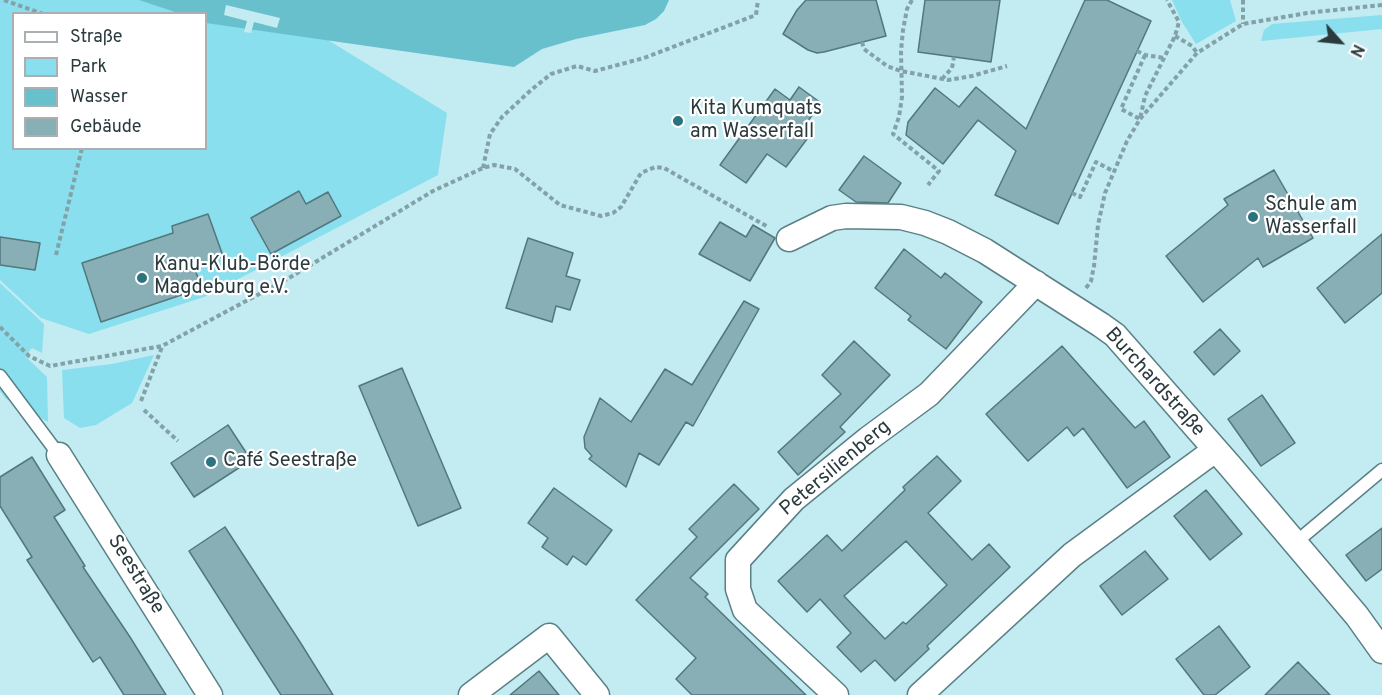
<!DOCTYPE html>
<html>
<head>
<meta charset="utf-8">
<style>
	body { margin:0 }
	#map { position:relative; width:1382px; height:695px; overflow:hidden; background:#c2ebf2; font-family:Overpass,sans-serif }
	canvas { display:block }
	.legend { position:absolute; left:12px; top:12px; width:195px; height:138px; box-sizing:border-box; background:#fff; border:2px solid #aab0b1; margin:0; padding:8px 10px; list-style:none; font-size:18px; color:#2a3a3d }
	.legend li { display:flex; align-items:center; gap:12px; height:30px }
	.legend b { width:30px; border:2px solid #aab0b1 }
	.north { position:absolute; left:1310px; top:12px; width:60px; height:60px; -webkit-text-stroke:4px #fff; paint-order:stroke; rotate:117deg; font-size:16px; font-weight:700; line-height:24px; text-align:center; color:#2a3a3d }
	.north::after { content:''; display:block; margin:auto; width:21px; height:27px; background:#2a3a3d; clip-path:polygon(50% 0,100% 100%,50% 72%,0 100%) }
</style>
</head>
<body>
<div id="map">
<canvas width="1382" height="695"></canvas>
<ul class="legend">
<li><b style="height:8px;background:#fff"></b>Straße</li>
<li><b style="height:16px;background:#89dfed"></b>Park</li>
<li><b style="height:16px;background:#69c0cd"></b>Wasser</li>
<li><b style="height:16px;background:#88afb6"></b>Gebäude</li>
</ul>
<div class="north">N</div>
</div>
<script>
const c = document.querySelector('canvas').getContext('2d');
c.lineJoin = 'round';
function paint(path, color) { c.fillStyle = color; c.fill(path, 'evenodd'); }
const toPath = rows => new Path2D(rows.map(r => 'M' + r).join(''));
function trace(path, color, width, dash) { c.strokeStyle = color; c.lineWidth = width; c.lineCap = dash ? 'butt' : 'round'; c.setLineDash(dash || []); c.stroke(path); }
function drawText(font, color, halo, rows, align = 'center') {
  c.font = font + ' Overpass,sans-serif'; c.lineWidth = 4.5; c.setLineDash([]); c.textBaseline = 'middle'; c.strokeStyle = halo; c.fillStyle = color; for (const [text, x, y, turn = 0] of rows) {
    c.save(); c.translate(x, y); c.rotate((+turn || 0) * Math.PI / 180); c.textAlign = isNaN(turn) ? turn : align; if (halo) c.strokeText(text, 0, 0); c.fillText(text, 0, 0); c.restore();
  }
}
paint(toPath([
	[0,0,251,0,287,15,447,113,438,175,204,297,89,334,41,318,0,280],
	[14,14,206,14,206,148,14,148],
	[1172,0,1230,0,1236,21,1196,44,1182,22],
	[1382,15,1382,29,1261,41,1264,30,1272,24],
	[0,283,44,324,42,353,32,348,25,356,47,377,48,422,6,399,0,391],
	[154,355,132,403,96,425,80,428,64,418,62,370,112,364]
]), '#89dfed');
paint(toPath([
	[139,0,669,0,664,11,656,19,645,25,576,39,542,49,514,67,206,23,206,14,178,13]
]), '#69c0cd');
paint(toPath([
	[226,5,280,18,277,28,254,22,251,33,244,32,247,21,224,15]
]), '#c2ebf2');
const building = toPath([
	[806,0,876,0,886,36,824,52,817,53,808,50,783,34,797,10,806,0],
	[925,0,1000,0,991,62,918,52,925,0],
	[1085,0,1107,0,1151,21,1058,224,995,195,1016,151,978,120,943,164,906,135,908,122,935,88,959,107,976,87,1026,129,1085,0],
	[799,87,821,103,805,125,813,131,786,167,767,154,746,183,720,165,775,89,790,100,799,87],
	[864,156,901,183,888,203,856,202,839,190,864,156],
	[1274,170,1313,238,1263,267,1258,258,1203,302,1166,256,1228,205,1224,199,1274,170],
	[299,191,306,204,328,192,341,216,271,254,251,218,299,191],
	[208,214,223,256,194,267,202,288,101,322,82,263,173,233,172,226,208,214],
	[720,222,746,237,753,225,775,238,750,281,699,254,720,222],
	[1382,234,1382,293,1345,323,1317,288,1382,234],
	[0,237,40,243,35,270,0,265,0,237],
	[528,238,573,253,566,276,580,280,570,310,556,306,552,322,506,308,528,238],
	[904,249,941,278,945,273,982,302,946,349,908,320,911,316,875,288,904,249],
	[744,301,759,309,693,426,686,422,659,465,639,453,626,487,589,459,592,456,585,448,584,437,600,398,631,422,665,369,692,385,744,301],
	[1220,329,1240,351,1214,375,1194,352,1220,329],
	[854,341,890,375,840,427,845,432,798,475,778,452,841,394,822,375,854,341],
	[1062,346,1135,428,1144,421,1170,457,1127,488,1083,428,1074,436,1067,427,1028,461,986,414,1062,346],
	[402,368,461,508,418,526,359,386,402,368],
	[1262,395,1295,443,1261,466,1228,419,1262,395],
	[228,425,251,460,194,497,171,463,228,425],
	[937,456,961,481,928,513,972,560,989,544,1010,567,927,646,929,649,895,681,875,660,861,672,837,647,851,633,820,599,807,612,778,581,827,535,842,551,905,490,903,487,937,456],
	[906,541,947,585,906,624,903,622,885,639,844,596,906,541],
	[32,457,65,510,54,517,85,566,83,567,130,637,166,695,124,695,100,657,93,662,27,560,32,557,0,506,0,477,32,457],
	[734,484,759,509,690,578,708,594,705,597,806,695,692,695,676,679,696,658,636,600,697,537,689,529,734,484],
	[554,488,612,530,586,565,573,556,567,565,542,547,548,538,528,523,554,488],
	[1206,490,1242,534,1210,560,1174,516,1206,490],
	[225,527,300,642,333,695,281,695,238,628,189,551,225,527],
	[1382,528,1382,569,1366,581,1346,555,1382,528],
	[1145,551,1168,579,1122,615,1100,586,1145,551],
	[1219,626,1250,667,1215,695,1204,695,1176,659,1219,626],
	[1298,662,1330,695,1265,695,1298,662],
	[539,671,559,695,510,695,539,671]
]);
paint(building, '#88afb6');
trace(building, '#52777d', 1.5);
const service = toPath([
	[0,376,59,455],
	[1295,543,1382,470]
]);
const minor = toPath([
	[789,239,832,218,846,216,901,217,925,223,948,232,985,251,1101,325,1115,335,1230,466,1357,616,1382,651],
	[59,455,210,695],
	[471,695,549,636,597,695],
	[836,695,745,610,738,589,738,560,794,499,868,439,929,394,1036,283],
	[920,695,1072,555,1215,450]
]);
trace(service, '#5a8086', 15);
trace(minor, '#5a8086', 27);
trace(toPath([
	[4,0,43,14],
	[912,0,907,9,903,30,901,51,902,97,899,117,893,134,939,171,928,185],
	[1243,0,1243,24],
	[1175,36,1192,46,1197,53],
	[862,42,864,49,887,66,901,71,948,80,972,76,1007,66],
	[1137,51,1145,55,1165,58],
	[1145,55,1121,109,1140,119,1145,96,1175,36,1179,22,1167,0],
	[942,79,952,68,954,57],
	[483,168,490,134,502,117,531,90,551,74,577,66,595,71,644,58,756,15,758,0],
	[1072,193,1080,197,1096,162,1113,171],
	[56,255,82,148],
	[1086,288,1091,281,1094,266,1098,225,1105,193,1127,141,1140,119,1197,53,1243,24,1307,13,1382,5],
	[0,327,29,356,50,366,162,346,289,278,433,191,483,168,494,165,515,169,560,205,601,216,613,213,621,207,641,173,655,167,664,168,768,227],
	[141,401,162,347],
	[144,410,178,441]
]), '#83a2a7', 4, [4.5, 3]);
trace(service, '#fff', 12);
trace(minor, '#fff', 24);
for (const [x, y, r, color] of [
	[678,121,6,"#2b737e"],
	[1253,217,6,"#2b737e"],
	[142,278,6,"#2b737e"],
	[211,462,6,"#2b737e"]
]) { const dot = new Path2D(); dot.arc(x, y, r, 0, 2 * Math.PI); c.fillStyle = color; c.fill(dot); trace(dot, '#fff', 2); }
drawText('20px', '#2a3a3d', '#fff', [
	["Kita Kumquats",690,110],
	["am Wasserfall",690,133],
	["Schule am",1265,206],
	["Wasserfall",1265,229],
	["Kanu-Klub-Börde",154,266],
	["Magdeburg e.V.",154,289],
	["Café Seestraße",223,462]
], 'left');
drawText('20px', '#2a3a3d', '#fff', [
	["Burchardstraße",1154,383,48],
	["Petersilienberg",836,469,-40],
	["Seestraße",135,575,58]
]);
</script>
</body>
</html>
